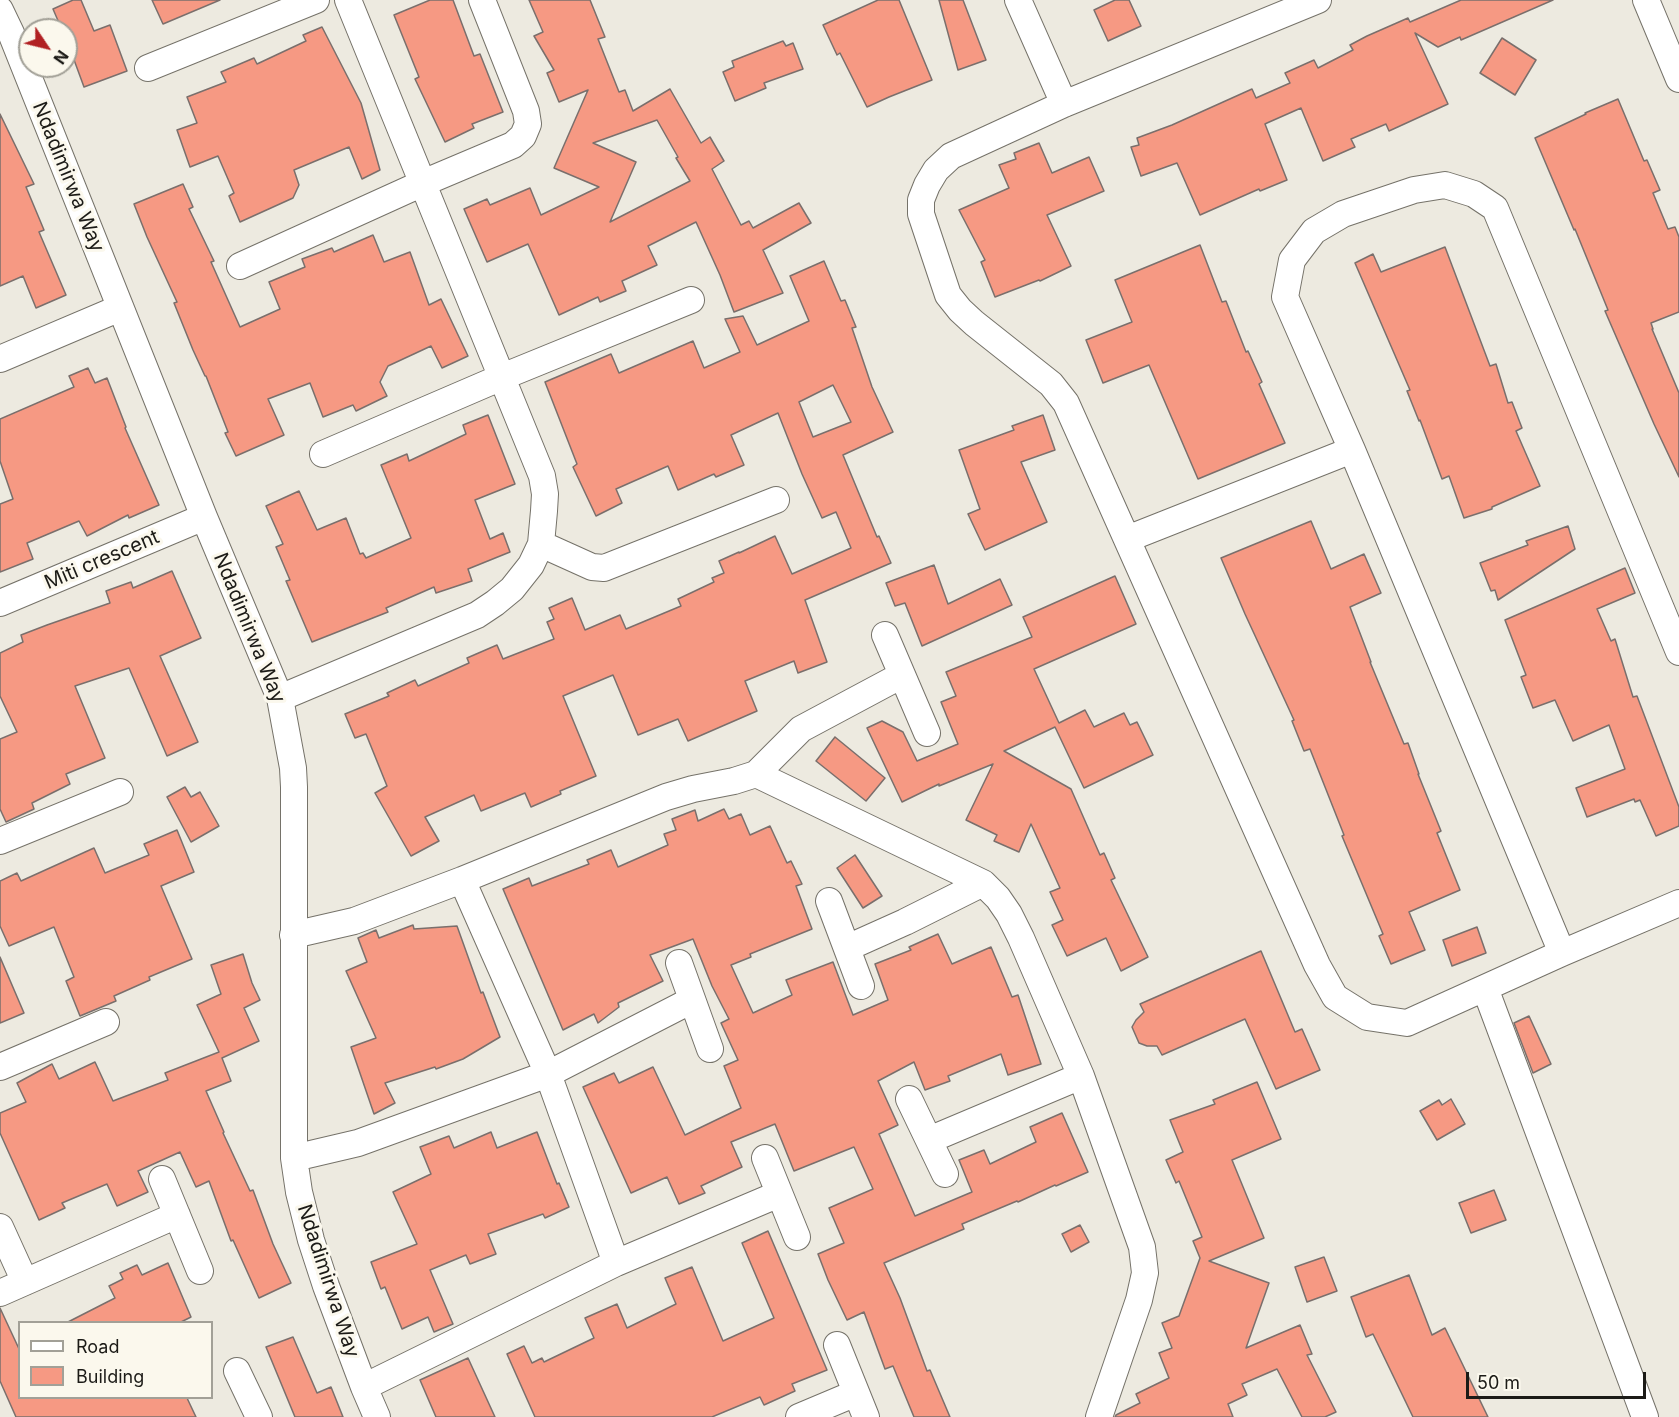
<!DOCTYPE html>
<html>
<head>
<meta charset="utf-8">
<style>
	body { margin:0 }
	#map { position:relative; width:1679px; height:1417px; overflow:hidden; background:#edeae0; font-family:Inter,sans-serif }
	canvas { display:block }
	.legend { position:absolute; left:18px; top:1321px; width:195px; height:78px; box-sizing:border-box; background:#fbf8ed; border:2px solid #a2a097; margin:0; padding:8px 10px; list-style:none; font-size:18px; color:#1c1b17 }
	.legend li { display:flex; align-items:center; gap:12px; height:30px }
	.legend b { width:30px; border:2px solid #a2a097 }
	.north { position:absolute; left:18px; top:18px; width:60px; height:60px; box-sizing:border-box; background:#fbf8ed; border:2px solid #a2a097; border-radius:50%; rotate:125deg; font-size:16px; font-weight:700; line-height:24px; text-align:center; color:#1c1b17 }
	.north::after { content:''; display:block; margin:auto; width:21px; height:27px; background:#b12123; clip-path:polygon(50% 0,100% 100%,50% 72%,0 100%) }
	.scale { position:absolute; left:1466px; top:1372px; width:180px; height:27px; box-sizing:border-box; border:3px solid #1c1b17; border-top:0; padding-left:8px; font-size:18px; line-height:21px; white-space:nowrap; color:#1c1b17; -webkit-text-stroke:4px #fbf8ed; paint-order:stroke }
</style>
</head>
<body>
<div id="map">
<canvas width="1679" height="1417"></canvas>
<ul class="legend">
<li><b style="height:8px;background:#fff"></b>Road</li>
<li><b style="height:16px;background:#f69983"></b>Building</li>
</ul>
<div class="north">N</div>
<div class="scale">50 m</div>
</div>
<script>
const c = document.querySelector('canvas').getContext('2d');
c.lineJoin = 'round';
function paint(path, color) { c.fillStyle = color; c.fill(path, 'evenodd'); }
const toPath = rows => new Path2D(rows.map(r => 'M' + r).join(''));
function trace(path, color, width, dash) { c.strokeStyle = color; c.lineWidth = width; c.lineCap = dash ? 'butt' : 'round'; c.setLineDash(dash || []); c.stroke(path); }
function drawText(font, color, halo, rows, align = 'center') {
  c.font = font + ' Inter,sans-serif'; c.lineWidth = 6; c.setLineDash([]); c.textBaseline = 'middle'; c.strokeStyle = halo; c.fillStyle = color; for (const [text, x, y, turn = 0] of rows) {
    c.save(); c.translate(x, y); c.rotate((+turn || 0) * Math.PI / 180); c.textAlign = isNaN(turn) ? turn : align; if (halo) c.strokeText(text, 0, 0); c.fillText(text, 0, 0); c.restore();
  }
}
const building = toPath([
	[73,0,81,0,94,31,110,25,127,71,84,87,66,38,66,30,62,30,53,9,73,0],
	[152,0,220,0,163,24,152,0],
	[430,0,453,0,474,56,480,54,503,112,472,124,474,128,445,142,415,79,419,77,394,15,430,0],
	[529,0,590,0,605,37,598,39,619,92,625,90,633,111,670,89,701,143,710,137,724,161,712,169,741,225,749,221,753,228,799,203,811,223,763,250,783,293,734,312,720,275,696,222,648,246,657,265,622,281,626,291,600,302,598,297,559,315,528,244,487,262,464,209,487,199,490,205,530,188,541,215,599,187,554,168,588,90,559,102,547,73,554,70,534,36,543,32,529,0],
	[657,120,678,157,676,158,690,181,610,222,636,162,593,143,657,120],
	[878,0,899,0,932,80,889,97,867,107,840,53,837,55,823,25,878,0],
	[939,0,963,0,986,60,958,70,939,0],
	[1115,0,1129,0,1141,26,1108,41,1094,10,1115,0],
	[1461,0,1553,0,1461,40,1460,37,1438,47,1415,33,1448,104,1389,131,1386,124,1351,139,1355,147,1323,161,1301,108,1267,123,1265,124,1287,180,1260,191,1259,189,1200,215,1177,163,1141,176,1131,147,1139,145,1137,138,1172,125,1252,89,1256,98,1290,83,1285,73,1314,60,1318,68,1353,50,1350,45,1367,36,1408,18,1410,22,1461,0],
	[322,27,361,103,380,170,362,179,349,147,294,170,299,185,293,198,240,222,229,196,234,193,218,156,190,167,177,130,197,123,187,97,226,82,221,72,254,58,257,64,306,41,303,35,322,27],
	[1502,38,1536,60,1515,95,1480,73,1502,38],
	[783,41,786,46,793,43,803,69,764,83,766,88,735,101,723,72,734,67,732,61,783,41],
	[1618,99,1644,161,1647,160,1660,190,1653,193,1668,229,1675,227,1679,237,1679,312,1651,323,1653,329,1652,329,1679,393,1679,477,1654,424,1605,311,1608,310,1575,229,1574,230,1535,138,1586,114,1585,113,1618,99],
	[0,114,34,184,26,187,44,230,39,232,66,295,36,308,23,276,0,286,0,114],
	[1039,143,1052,173,1089,157,1104,191,1047,215,1071,266,1040,281,1039,280,995,297,981,262,985,260,959,210,1009,188,999,165,1016,159,1014,153,1039,143],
	[183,184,193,207,189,209,214,261,211,262,240,327,280,309,269,282,305,267,302,259,332,248,334,252,373,235,384,262,410,252,429,305,441,299,468,356,442,368,431,346,388,366,380,382,387,396,356,411,353,405,323,417,310,383,268,399,284,435,236,456,225,433,228,432,206,376,205,376,193,350,174,303,177,302,147,237,134,204,183,184],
	[1200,245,1222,302,1226,301,1246,352,1248,351,1262,382,1259,384,1285,443,1198,479,1149,365,1103,383,1086,340,1132,322,1115,280,1200,245],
	[1445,247,1490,366,1496,364,1508,403,1512,402,1522,428,1516,431,1540,486,1492,507,1492,509,1464,518,1449,476,1442,479,1420,420,1419,421,1407,391,1410,390,1355,263,1373,254,1381,272,1445,247],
	[824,261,841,301,845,300,856,327,852,328,872,387,893,432,843,455,877,537,879,536,891,563,805,600,827,662,798,673,794,661,745,681,757,711,688,741,678,719,638,735,613,675,563,696,596,776,560,791,561,794,531,807,525,793,481,811,474,795,425,817,439,841,411,856,375,793,387,786,366,734,355,738,345,714,389,696,387,693,415,680,418,686,469,663,467,658,497,645,503,659,554,639,547,622,554,619,549,608,572,598,585,630,620,615,626,629,681,606,678,599,714,582,712,578,724,573,719,561,739,552,739,553,775,536,792,574,851,548,836,512,822,518,802,474,778,413,731,435,744,465,716,477,714,474,678,490,668,466,616,489,622,503,596,516,573,467,577,464,545,382,611,354,619,373,693,341,704,368,740,352,725,319,743,316,757,345,809,321,790,276,824,261],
	[833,385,851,422,813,437,799,402,833,385],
	[88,368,95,383,107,378,126,427,125,428,159,505,129,518,128,515,87,536,79,521,27,543,33,559,0,572,0,504,13,499,0,461,0,419,74,387,69,376,88,368],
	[488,415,515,484,475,500,490,539,503,533,510,552,468,569,472,581,436,593,434,587,386,608,388,612,312,642,286,581,290,580,276,547,283,544,266,506,299,491,317,530,346,518,360,554,363,553,366,558,411,538,381,465,407,454,409,461,466,434,463,425,488,415],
	[1043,415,1055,450,1021,462,1047,522,985,550,968,514,980,509,959,450,1014,430,1012,426,1043,415],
	[1311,521,1331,569,1364,554,1381,593,1350,607,1371,662,1370,662,1404,744,1408,743,1419,774,1418,774,1441,831,1437,833,1460,890,1409,912,1425,950,1391,964,1379,936,1383,934,1342,836,1344,835,1310,749,1304,751,1292,721,1294,720,1245,614,1221,558,1311,521],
	[1568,526,1575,549,1498,600,1495,590,1491,591,1480,563,1528,545,1526,541,1568,526],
	[934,565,948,604,1000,579,1012,605,922,646,905,603,895,606,886,583,934,565],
	[1625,568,1635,593,1597,609,1611,641,1615,639,1633,697,1637,696,1679,807,1679,826,1656,836,1640,800,1635,802,1634,799,1587,817,1576,788,1625,769,1609,725,1573,741,1555,700,1533,708,1521,677,1526,675,1505,620,1625,568],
	[172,571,201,638,160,656,198,742,167,756,129,668,75,686,105,758,66,774,70,784,32,803,34,809,6,822,0,809,0,739,17,732,0,696,0,653,23,642,21,635,47,625,110,603,106,591,131,582,133,588,172,571],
	[1115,576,1136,624,1034,669,1059,723,1085,710,1094,727,1124,713,1130,725,1137,722,1153,755,1084,788,1055,727,1004,751,1071,789,1100,855,1104,853,1115,878,1111,880,1148,957,1121,971,1106,938,1067,956,1052,925,1063,920,1050,892,1060,888,1031,824,1019,852,994,841,997,835,966,820,993,764,939,786,939,784,902,802,867,728,882,721,903,732,917,761,958,744,941,702,956,696,946,672,1032,637,1023,617,1115,576],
	[835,737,885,778,866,801,816,761,835,737],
	[185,787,191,797,200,792,219,826,191,842,167,797,185,787],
	[724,809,729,819,741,814,750,835,770,826,787,863,791,861,802,884,796,886,812,929,750,954,751,957,731,965,753,1013,792,995,786,980,833,962,853,1015,888,1000,875,964,911,950,909,947,938,934,952,964,991,947,1012,997,1018,995,1041,1064,1008,1075,1001,1054,948,1076,950,1081,925,1090,914,1062,878,1081,898,1125,879,1134,915,1216,972,1192,959,1160,984,1150,990,1164,1036,1142,1030,1127,1062,1113,1088,1172,1056,1186,1055,1185,1018,1202,1017,1201,962,1224,964,1229,884,1263,900,1298,927,1371,930,1370,950,1417,914,1417,893,1366,885,1369,864,1312,847,1320,828,1280,818,1254,844,1243,829,1208,873,1189,854,1147,794,1171,775,1124,731,1142,742,1167,701,1186,705,1193,679,1204,667,1177,631,1193,583,1087,614,1073,619,1083,653,1067,685,1135,741,1108,724,1066,738,1060,721,1023,729,1019,712,986,693,939,650,955,663,981,618,1003,619,1007,598,1023,594,1014,563,1030,503,889,529,878,532,886,589,864,587,860,611,850,618,867,668,845,664,834,676,830,672,819,695,810,698,821,724,809],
	[177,830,194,872,161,886,192,959,149,977,150,980,114,996,116,1001,80,1016,66,981,74,977,54,927,9,946,0,926,0,881,17,873,21,881,94,848,105,873,149,855,144,844,177,830],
	[855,855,882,896,863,908,837,868,855,855],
	[413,925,414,929,457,926,481,993,483,992,500,1037,463,1059,436,1069,435,1067,385,1083,395,1103,374,1114,351,1047,376,1038,346,971,367,962,358,938,376,930,379,938,413,925],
	[1477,927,1486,953,1452,966,1443,940,1477,927],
	[1261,951,1295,1032,1302,1029,1320,1070,1276,1089,1245,1019,1162,1055,1157,1046,1147,1046,1139,1043,1132,1027,1136,1020,1144,1012,1140,1004,1261,951],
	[243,954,252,983,260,1000,244,1008,259,1041,222,1058,231,1081,206,1091,224,1132,223,1133,250,1191,253,1190,273,1244,291,1283,259,1298,233,1240,231,1241,209,1181,196,1187,180,1152,138,1171,148,1192,117,1206,107,1184,62,1203,65,1208,39,1220,0,1133,0,1113,26,1102,17,1083,52,1064,59,1079,95,1062,113,1101,168,1080,165,1073,219,1052,197,1005,221,994,211,965,243,954],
	[0,957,24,1013,0,1023,0,957],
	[1529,1016,1551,1064,1533,1073,1514,1023,1529,1016],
	[1257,1082,1281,1139,1232,1160,1264,1238,1209,1261,1269,1283,1246,1348,1300,1325,1312,1354,1307,1355,1336,1412,1325,1417,1302,1417,1277,1369,1242,1384,1247,1395,1228,1404,1233,1417,1115,1417,1116,1415,1140,1403,1136,1394,1169,1378,1159,1353,1172,1348,1162,1323,1179,1316,1200,1258,1193,1241,1202,1237,1179,1181,1176,1183,1166,1160,1183,1152,1170,1120,1215,1104,1213,1100,1257,1082],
	[1451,1099,1465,1124,1437,1140,1420,1111,1439,1100,1442,1105,1451,1099],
	[491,1132,497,1148,537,1132,557,1184,559,1183,569,1207,545,1218,543,1214,488,1234,496,1254,470,1264,466,1255,430,1270,453,1324,434,1332,428,1317,402,1329,385,1287,381,1289,371,1262,417,1244,393,1192,431,1174,420,1147,449,1136,454,1148,491,1132],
	[1494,1190,1506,1220,1471,1233,1459,1203,1494,1190],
	[1080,1225,1089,1242,1071,1252,1062,1234,1080,1225],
	[768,1231,827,1370,792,1384,795,1391,764,1405,760,1397,712,1417,535,1417,507,1354,524,1346,532,1363,542,1358,544,1362,594,1338,585,1318,617,1304,627,1328,676,1304,665,1278,692,1267,723,1341,774,1318,742,1243,768,1231],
	[1324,1257,1337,1291,1307,1302,1295,1267,1324,1257],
	[168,1263,191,1317,179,1323,66,1323,115,1298,109,1286,123,1279,120,1273,137,1265,142,1275,168,1263],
	[1409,1275,1432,1335,1445,1328,1488,1417,1413,1417,1373,1334,1366,1337,1351,1297,1409,1275],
	[0,1308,20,1351,20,1398,187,1398,196,1417,16,1417,0,1381,0,1308],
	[293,1337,317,1393,331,1387,343,1417,295,1417,266,1347,293,1337],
	[468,1358,495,1417,436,1417,420,1380,468,1358]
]);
paint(building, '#f69983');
trace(building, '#7a6f6c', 1.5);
const minor = toPath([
	[1018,0,1064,104],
	[1318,0,1064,104,951,156,936,170,927,185,921,200,921,214,948,295,960,310,974,323,1051,384,1066,403,1317,965,1335,997,1367,1017,1407,1023,1562,953,1679,903],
	[1646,0,1679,79],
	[0,10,11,33,204,517,280,698,293,768,294,787,294,1158,299,1192,311,1240,326,1286,364,1387,377,1417],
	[148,68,316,0],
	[240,266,423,183,513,145,523,136,528,124,526,111,482,0],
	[0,359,120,308],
	[323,454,502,377,691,300],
	[1127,539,1352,450],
	[541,544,592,567,604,568,776,500],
	[0,603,204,517],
	[885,635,927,733],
	[280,698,477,615,495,603,512,589,531,565,541,544,544,511,545,494,542,476,348,0],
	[756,774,983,883,998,898,1009,914,1021,938,1081,1076,1142,1247,1145,1273,1139,1300,1099,1417],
	[0,841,120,792],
	[462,880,548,1074,616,1263],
	[829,901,861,986],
	[293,935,354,921,462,880,666,797,693,789,734,781,756,774,801,729,902,675],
	[847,948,905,922,983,883],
	[1562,953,1352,450,1285,297,1292,260,1314,231,1343,214,1414,190,1445,185,1474,194,1495,208,1679,652],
	[679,963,710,1049],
	[1485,988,1645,1417],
	[0,1067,106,1022],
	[909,1099,945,1174],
	[929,1140,1081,1076],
	[294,1158,358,1143,548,1074,692,1000],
	[765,1158,797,1237],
	[162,1179,200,1271],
	[0,1227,25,1282],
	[0,1293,177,1215],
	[837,1345,866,1417],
	[237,1371,259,1417],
	[364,1387,616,1263,779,1194],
	[799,1417,856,1393]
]);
trace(minor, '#757269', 28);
trace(minor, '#fff', 26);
drawText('20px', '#1c1b17', '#fbf8ed', [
	["Ndadimirwa Way",68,177,68],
	["Miti crescent",102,560,-23],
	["Ndadimirwa Way",249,628,68],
	["Ndadimirwa Way",328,1281,72]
]);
</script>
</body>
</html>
